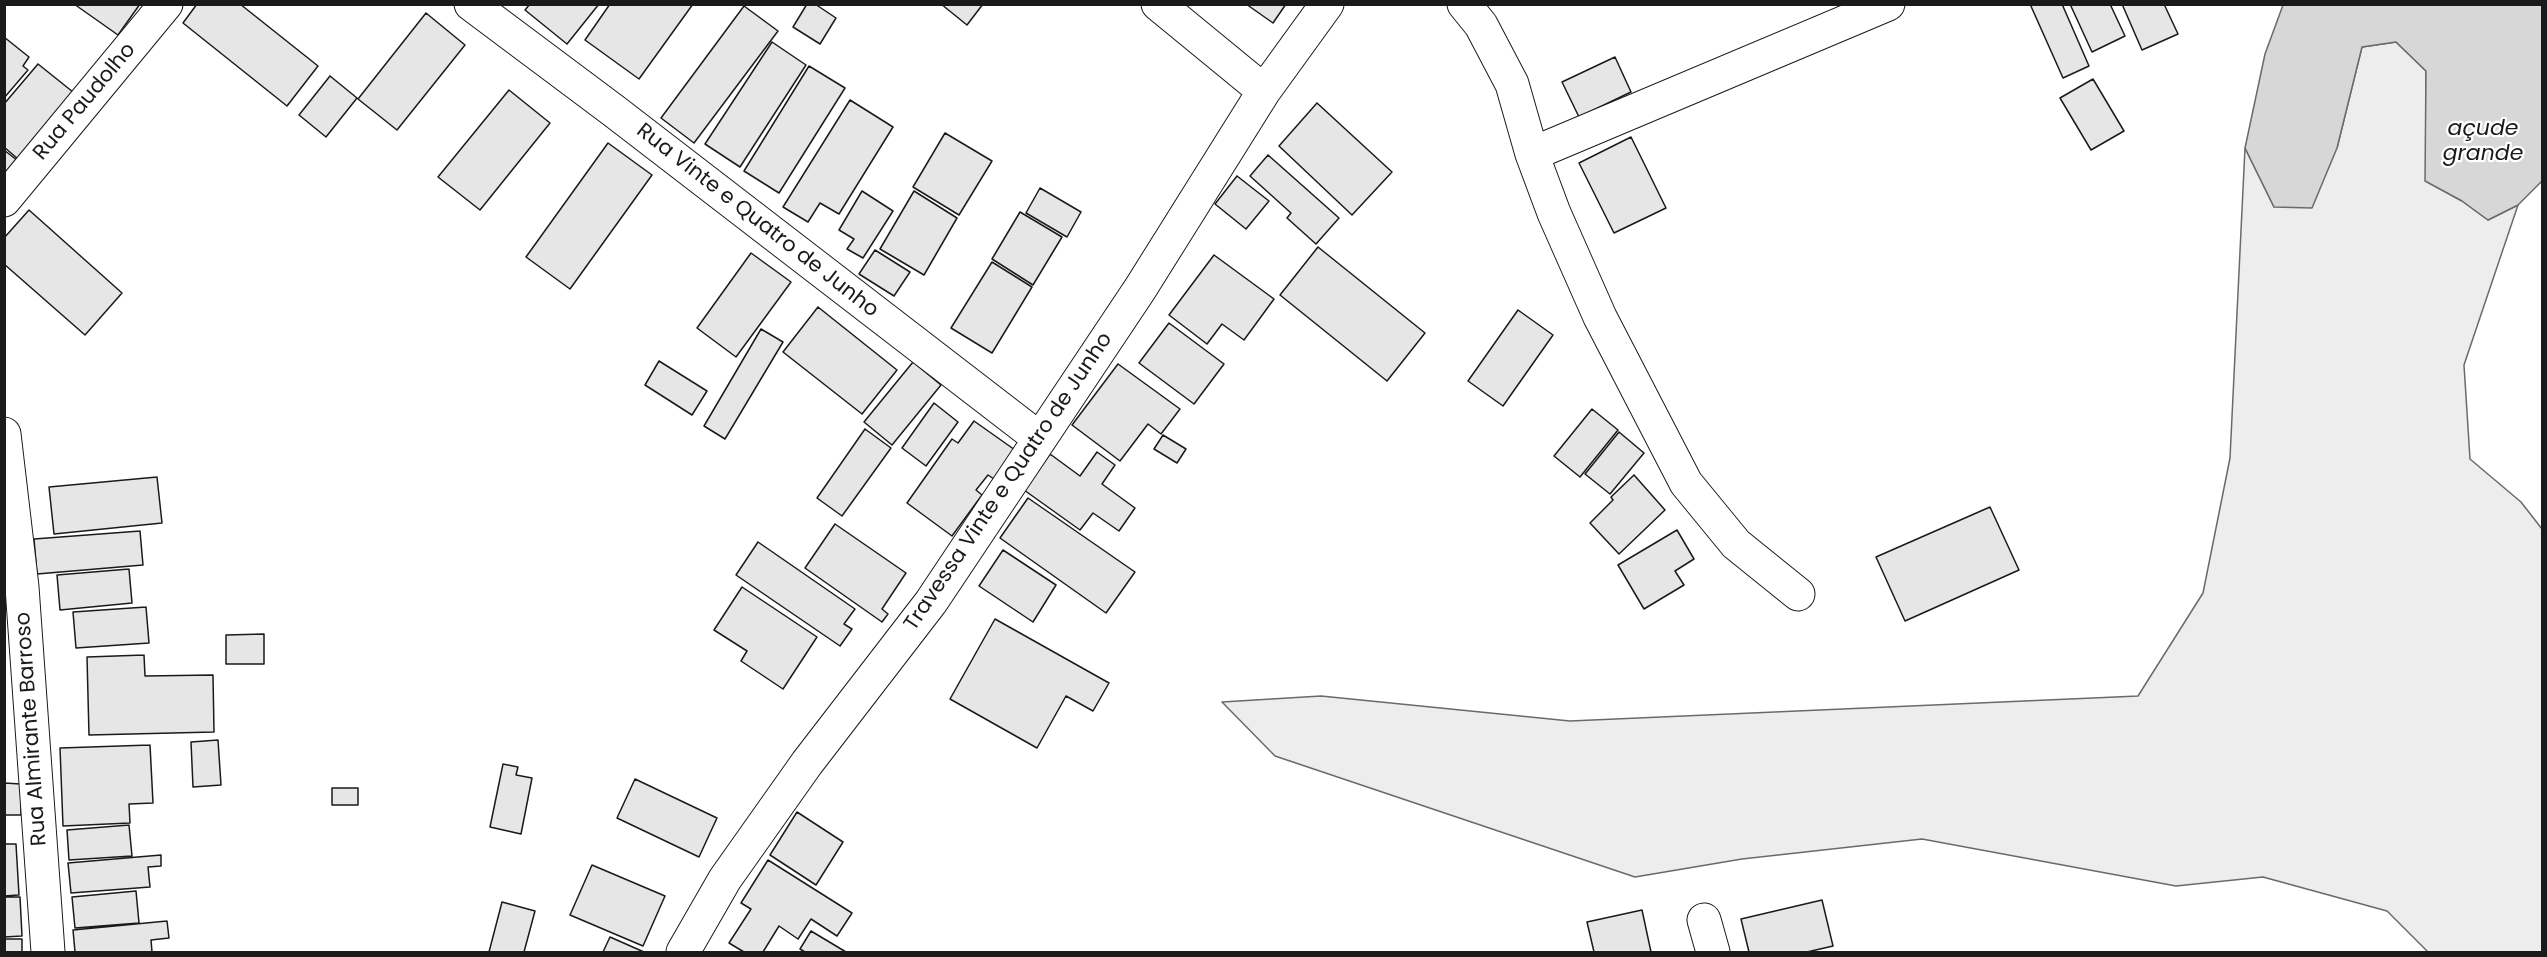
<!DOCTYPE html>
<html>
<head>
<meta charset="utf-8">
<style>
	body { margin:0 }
	#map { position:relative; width:2547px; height:957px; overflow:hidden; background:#fff; font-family:Poppins,sans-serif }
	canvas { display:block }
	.frame { position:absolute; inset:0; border:6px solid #1a1a1a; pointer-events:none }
</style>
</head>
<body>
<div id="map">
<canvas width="2547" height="957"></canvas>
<div class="frame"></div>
</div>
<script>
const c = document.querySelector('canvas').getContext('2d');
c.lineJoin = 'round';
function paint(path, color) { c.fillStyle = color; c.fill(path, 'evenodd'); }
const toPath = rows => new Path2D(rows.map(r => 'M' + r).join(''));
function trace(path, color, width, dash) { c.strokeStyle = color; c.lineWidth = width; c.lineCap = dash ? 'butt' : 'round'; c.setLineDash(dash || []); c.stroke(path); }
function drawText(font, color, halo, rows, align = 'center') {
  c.font = font + ' Poppins,sans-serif'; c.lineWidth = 4.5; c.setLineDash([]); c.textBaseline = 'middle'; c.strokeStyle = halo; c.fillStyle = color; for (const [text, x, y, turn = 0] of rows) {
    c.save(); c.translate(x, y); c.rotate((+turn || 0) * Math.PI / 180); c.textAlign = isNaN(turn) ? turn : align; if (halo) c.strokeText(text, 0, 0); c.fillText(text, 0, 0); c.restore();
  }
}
const built = toPath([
	[2396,42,2426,71,2426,181,2462,201,2488,220,2518,205,2464,365,2470,459,2521,502,2542,529,2542,952,2428,952,2387,911,2263,877,2176,886,1922,839,1742,859,1635,877,1275,756,1222,702,1321,696,1570,721,2138,696,2203,593,2230,458,2245,148,2274,207,2337,148,2362,47,2396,42]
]);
paint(built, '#ededed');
trace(built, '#6a6a6a', 1.5);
const water = toPath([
	[2283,5,2542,5,2542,181,2518,205,2488,220,2462,201,2425,181,2426,71,2396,42,2362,47,2337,148,2312,208,2274,207,2245,148,2265,54,2283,5]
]);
paint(water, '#d7d7d7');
trace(water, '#6a6a6a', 1.5);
const building = toPath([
	[74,4,140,4,118,35,74,4],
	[197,4,240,4,318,66,287,106,183,23,197,4],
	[530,4,599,4,567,44,525,10,530,4],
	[610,4,693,4,639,79,585,40,610,4],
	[807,4,815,4,836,18,820,44,793,27,807,4],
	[941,4,983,4,967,25,941,4],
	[1246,4,1286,4,1273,23,1246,4],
	[2030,4,2062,4,2089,66,2063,78,2030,4],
	[2070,4,2110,4,2125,36,2092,52,2070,4],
	[2122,4,2164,4,2178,34,2142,50,2122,4],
	[744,6,778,31,694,143,661,118,744,6],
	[426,13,465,45,397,130,358,99,426,13],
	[4,37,29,57,23,66,28,70,4,98,4,37],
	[772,42,806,65,740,167,705,144,772,42],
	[1615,57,1631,92,1579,117,1562,82,1615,57],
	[38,64,73,92,18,159,4,147,4,104,38,64],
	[809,66,845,88,779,193,744,171,809,66],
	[330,76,357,98,326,137,299,115,330,76],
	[2093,79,2124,131,2091,150,2060,98,2093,79],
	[509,90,550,123,480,210,438,177,509,90],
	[850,100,893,127,839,214,820,203,808,222,783,207,850,100],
	[1317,103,1392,172,1352,215,1279,146,1317,103],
	[945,133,992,161,959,215,913,187,945,133],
	[1631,137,1666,208,1614,233,1579,163,1631,137],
	[608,143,652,175,570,289,526,257,608,143],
	[4,150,18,161,4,177,4,150],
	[1268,155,1339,218,1316,244,1287,218,1291,213,1250,176,1268,155],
	[1237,176,1269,201,1246,229,1215,204,1237,176],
	[1040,188,1081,212,1067,237,1026,213,1040,188],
	[862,191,893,211,863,258,847,249,854,239,839,230,862,191],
	[914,191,957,218,924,275,880,249,914,191],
	[29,210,122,293,85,335,4,264,4,238,29,210],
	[1020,212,1062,237,1033,285,992,259,1020,212],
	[1318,247,1425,333,1387,381,1280,295,1318,247],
	[875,250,910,272,894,296,859,274,875,250],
	[751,253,791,282,736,357,697,328,751,253],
	[1214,255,1274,299,1244,340,1222,324,1207,344,1169,315,1214,255],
	[992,262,1032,287,992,353,951,328,992,262],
	[818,307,897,370,862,414,783,352,818,307],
	[1518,310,1553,335,1503,406,1468,381,1518,310],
	[1169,323,1224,364,1194,404,1139,363,1169,323],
	[761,329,783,342,725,439,704,426,761,329],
	[659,361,707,391,692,415,645,385,659,361],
	[913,362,941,385,892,445,864,422,913,362],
	[1118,364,1180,409,1161,434,1148,424,1120,461,1072,425,1118,364],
	[934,403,958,422,926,466,902,448,934,403],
	[1592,409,1618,430,1580,477,1554,456,1592,409],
	[974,421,1015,450,994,479,988,475,976,490,982,495,952,536,907,503,952,439,958,443,974,421],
	[865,429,891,448,842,516,817,498,865,429],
	[1619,432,1644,453,1610,494,1585,474,1619,432],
	[1163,435,1186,449,1177,463,1154,449,1163,435],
	[1097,452,1115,465,1102,484,1135,508,1119,531,1093,513,1080,530,1024,490,1050,454,1080,476,1097,452],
	[1634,475,1665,510,1619,554,1590,523,1613,500,1611,497,1634,475],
	[157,477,162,523,54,534,49,487,157,477],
	[1028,498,1135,572,1106,613,1000,538,1028,498],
	[1990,507,2019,570,1905,621,1876,557,1990,507],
	[835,524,906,573,882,609,888,614,882,622,805,568,835,524],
	[1677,530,1694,559,1675,571,1684,585,1644,609,1618,565,1677,530],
	[140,531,143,565,37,574,34,539,140,531],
	[758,542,855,609,844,624,852,629,840,646,736,575,758,542],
	[1003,550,1056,585,1033,622,979,586,1003,550],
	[129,569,132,603,60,610,57,575,129,569],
	[742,587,817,637,783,689,741,661,747,651,714,630,742,587],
	[146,607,149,643,76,648,73,612,146,607],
	[995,619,1109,683,1093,711,1066,696,1037,748,950,699,995,619],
	[264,634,264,664,226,664,226,635,264,634],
	[144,655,145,676,213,675,214,732,89,735,87,657,144,655],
	[218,740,221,785,193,787,191,742,218,740],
	[150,745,153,803,129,804,130,823,63,826,60,748,150,745],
	[503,764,518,767,516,775,532,778,521,834,490,827,503,764],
	[635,779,717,818,699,857,617,818,635,779],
	[4,783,21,784,21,815,4,815,4,783],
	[332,788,358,788,358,805,332,805,332,788],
	[797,812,843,842,816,885,770,855,797,812],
	[129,825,132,856,69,860,67,830,129,825],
	[4,844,16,844,19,895,4,896,4,844],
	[161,855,161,866,148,867,150,887,71,893,68,863,161,855],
	[768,860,852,913,837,936,811,919,798,939,779,926,763,952,744,952,729,943,751,909,741,903,768,860],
	[592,865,665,896,643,946,570,915,592,865],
	[136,891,139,923,75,928,72,897,136,891],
	[4,897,20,897,22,936,4,937,4,897],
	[1822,900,1833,946,1807,952,1749,952,1741,919,1822,900],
	[502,902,535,911,524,952,489,952,502,902],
	[1642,910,1651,952,1594,952,1587,922,1642,910],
	[167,921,169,938,151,940,152,952,75,952,73,930,167,921],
	[811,931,846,952,805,952,800,949,811,931],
	[610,937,644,952,603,952,610,937],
	[4,939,22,939,22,952,4,952,4,939]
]);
paint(building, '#e6e6e6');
trace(building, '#1a1a1a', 1.5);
const street = toPath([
	[471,4,614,111,1040,439],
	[1158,4,1264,91],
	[1464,4,1481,25,1512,84,1532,154,1554,213,1600,317,1686,483,1736,544,1798,594],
	[1532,154,1888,4],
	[4,200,166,4],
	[4,434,22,587,48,952],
	[1704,920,1713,952],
	[683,952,725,879,807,763,931,602,1140,289,1264,91,1327,4]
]);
trace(street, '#1a1a1a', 35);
trace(street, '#fff', 33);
drawText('21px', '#1a1a1a', '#fff', [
	["Rua Paudolho",85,102,-50],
	["Rua Vinte e Quatro de Junho",757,221,38],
	["Travessa Vinte e Quatro de Junho",1009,482,-56],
	["Rua Almirante Barroso",32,729,-94]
]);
drawText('italic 22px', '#1a1a1a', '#fff', [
	["açude",2483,129],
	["grande",2483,154]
]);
</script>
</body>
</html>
